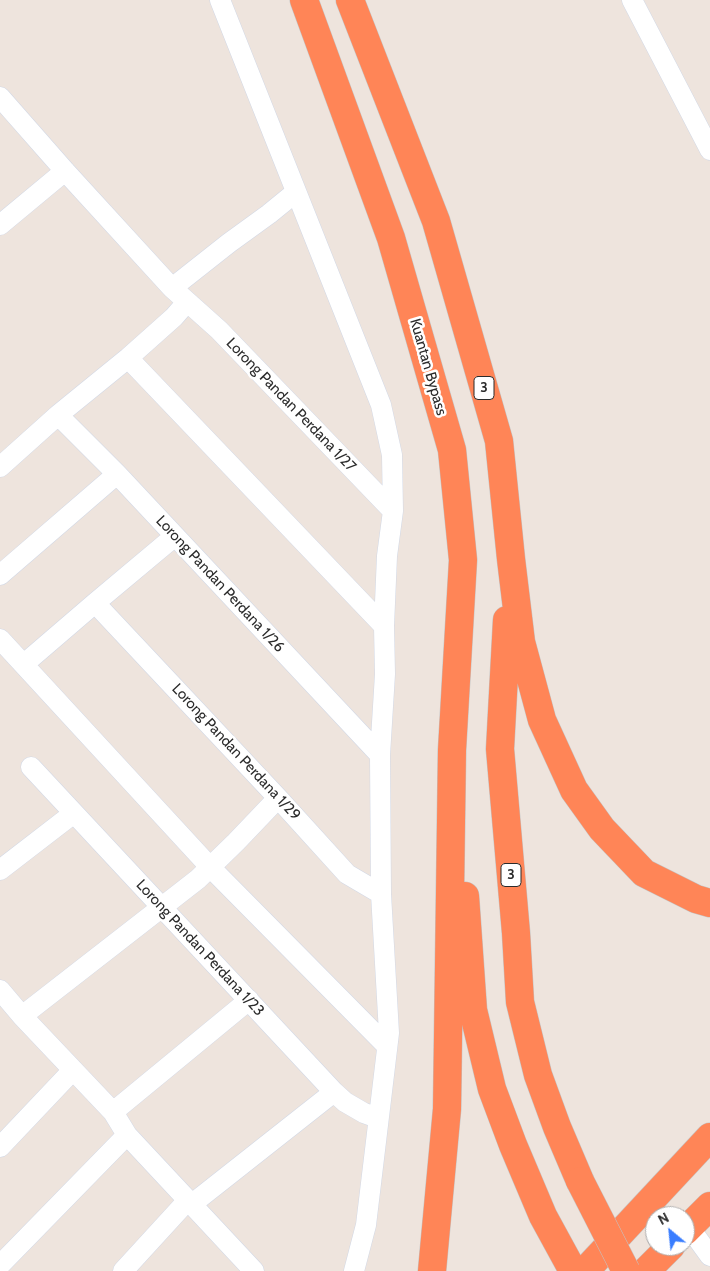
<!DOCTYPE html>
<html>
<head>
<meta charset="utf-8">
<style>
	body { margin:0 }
	#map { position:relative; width:710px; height:1271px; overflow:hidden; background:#eee4dd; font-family:Cabin,sans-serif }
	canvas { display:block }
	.north { position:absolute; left:645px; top:1206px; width:50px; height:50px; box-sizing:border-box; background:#fff; border:1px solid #aaa; border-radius:50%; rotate:332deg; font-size:14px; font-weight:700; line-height:20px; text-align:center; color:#2b2b2b }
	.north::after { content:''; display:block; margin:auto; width:18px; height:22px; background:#397dff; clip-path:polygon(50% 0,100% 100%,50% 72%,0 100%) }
</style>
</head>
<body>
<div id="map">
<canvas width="710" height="1271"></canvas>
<div class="north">N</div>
</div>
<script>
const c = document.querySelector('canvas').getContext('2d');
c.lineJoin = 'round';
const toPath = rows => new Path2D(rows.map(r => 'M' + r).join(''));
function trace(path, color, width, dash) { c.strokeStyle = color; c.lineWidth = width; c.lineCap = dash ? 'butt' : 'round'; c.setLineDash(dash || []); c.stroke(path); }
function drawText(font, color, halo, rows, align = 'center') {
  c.font = font + ' Cabin,sans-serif'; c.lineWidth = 5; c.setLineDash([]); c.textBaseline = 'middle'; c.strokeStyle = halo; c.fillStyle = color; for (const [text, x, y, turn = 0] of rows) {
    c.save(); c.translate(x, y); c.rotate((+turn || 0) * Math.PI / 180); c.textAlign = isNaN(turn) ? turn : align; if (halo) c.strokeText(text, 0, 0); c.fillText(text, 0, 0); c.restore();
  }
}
const minor = toPath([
	[220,0,381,405,392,455,393,511,387,556,384,626,385,674,380,755,381,894,389,1033,366,1225,354,1271],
	[632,0,710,150],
	[0,97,65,171,172,288,219,330,393,511],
	[0,225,65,171],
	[172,288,229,243,269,214,296,192],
	[128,358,384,626],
	[58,415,117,474,380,755],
	[0,467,58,415,128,358,174,317,187,302],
	[0,575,117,474],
	[95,603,278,798,347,874,381,894],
	[0,639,210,867,387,1046],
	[24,664,95,603,175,536],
	[31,767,334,1092,345,1102,364,1113,378,1118],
	[0,870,74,813],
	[0,990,22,1016,113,1112,127,1135,254,1271],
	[22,1016,198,879,236,842,278,798],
	[113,1112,249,1000],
	[0,1147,73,1070],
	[192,1204,334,1092],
	[689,1227,710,1256],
	[0,1265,127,1135],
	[123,1271,188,1200]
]);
const highway = toPath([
	[304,0,391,238,452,450,463,560,452,750,447,1109,432,1271],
	[350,0,436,221,499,441,511,559,521,642,542,720,574,790,602,829,644,873,696,899,710,903],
	[507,620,500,749,516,933,520,1002,538,1075,557,1127,580,1181],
	[465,896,473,1010,492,1089,513,1145,543,1216,573,1271],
	[685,1231,710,1206],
	[585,1271,710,1137],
	[646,1271,671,1246]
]);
trace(minor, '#d2d8e5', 21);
trace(highway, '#c4c4c4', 29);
trace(minor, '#fff', 20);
trace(highway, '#ff8557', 28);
const highwayBridge = toPath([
	[580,1181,626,1271]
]);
trace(highwayBridge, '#c4c4c4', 29, []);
trace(highwayBridge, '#ff8557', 28);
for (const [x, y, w] of [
	[484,388,20],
	[511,875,20]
]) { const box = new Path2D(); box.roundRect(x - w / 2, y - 11.5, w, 23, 4); c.fillStyle = '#fff'; c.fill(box); trace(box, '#2b2b2b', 1); }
drawText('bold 14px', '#2b2b2b', null, [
	["3",484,388],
	["3",511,875]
]);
drawText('15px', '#2b2b2b', '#fff', [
	["Kuantan Bypass",428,367,74],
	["Lorong Pandan Perdana 1/27",291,405,46],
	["Lorong Pandan Perdana 1/26",220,584,47],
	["Lorong Pandan Perdana 1/29",236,752,47],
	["Lorong Pandan Perdana 1/23",200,948,47]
]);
</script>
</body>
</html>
